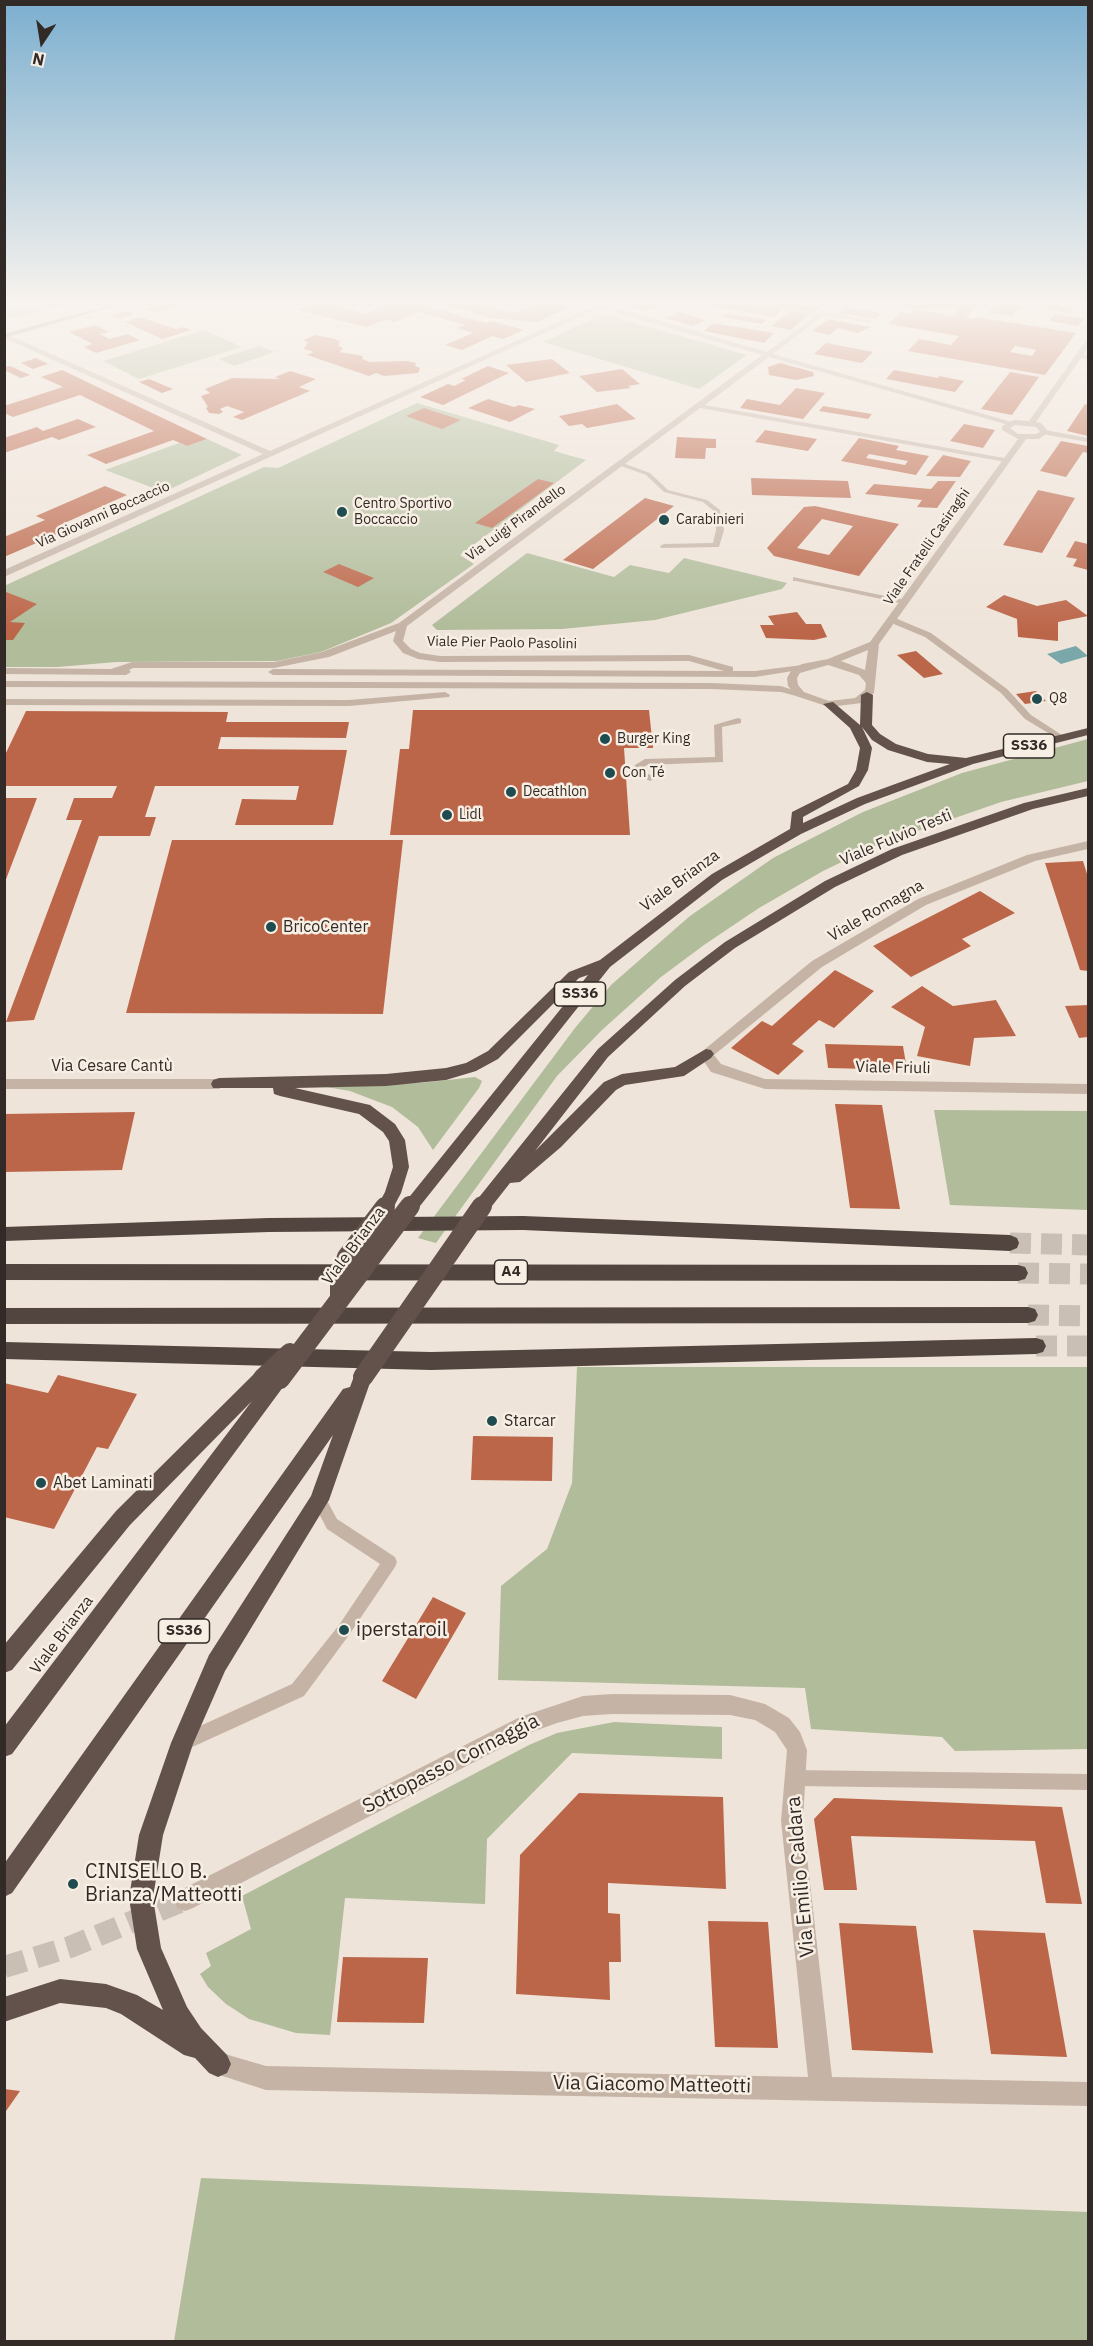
<!DOCTYPE html>
<html>
<head>
<meta charset="utf-8">
<style>
	body { margin:0 }
	#map { position:relative; width:1093px; height:2346px; overflow:hidden; background:#efe4d9; font-family:"IBM Plex Sans",sans-serif }
	canvas { display:block }
	.frame { position:absolute; inset:0; border:6px solid #322a26; pointer-events:none }
	.north { position:absolute; left:12px; top:12px; width:60px; height:60px; -webkit-text-stroke:4px #f7eee4; paint-order:stroke; rotate:192deg; font-size:16px; font-weight:700; line-height:24px; text-align:center; color:#322a26 }
	.north::after { content:''; display:block; margin:auto; width:21px; height:27px; background:#322a26; clip-path:polygon(50% 0,100% 100%,50% 72%,0 100%) }
</style>
</head>
<body>
<div id="map">
<canvas width="1093" height="2346"></canvas>
<div class="frame"></div>
<div class="north">N</div>
</div>
<script>
const c = document.querySelector('canvas').getContext('2d');
c.lineJoin = 'round';
function paint(path, color) { c.fillStyle = color; c.fill(path, 'evenodd'); }
const toPath = rows => new Path2D(rows.map(r => 'M' + r).join(''));
function trace(path, color, width, dash) { c.strokeStyle = color; c.lineWidth = width; c.lineCap = dash ? 'butt' : 'round'; c.setLineDash(dash || []); c.stroke(path); }
function drawText(font, color, halo, rows, align = 'center') {
  c.font = font + ' "IBM Plex Sans",sans-serif'; c.lineWidth = 5; c.setLineDash([]); c.textBaseline = 'middle'; c.strokeStyle = halo; c.fillStyle = color; for (const [text, x, y, turn = 0] of rows) {
    c.save(); c.translate(x, y); c.rotate((+turn || 0) * Math.PI / 180); c.textAlign = isNaN(turn) ? turn : align; if (halo) c.strokeText(text, 0, 0); c.fillText(text, 0, 0); c.restore();
  }
}
paint(toPath([
	[5,303,80,303,5,319],
	[603,314,747,355,699,389,543,342],
	[204,330,242,347,139,379,103,361],
	[259,346,275,352,234,366,219,359],
	[417,403,559,445,554,451,586,460,460,555,474,564,391,623,321,652,277,661,116,662,58,667,5,667,4,586,264,467,278,468],
	[207,439,242,455,164,492,105,470,179,443,187,446],
	[527,553,614,577,630,565,669,573,684,558,787,583,782,589,655,620,562,629,437,630,432,625],
	[1088,739,1088,781,1001,802,877,845,823,871,759,908,704,945,661,977,602,1030,557,1076,436,1243,418,1238,575,1028,611,985,690,916,773,858,863,812,962,773],
	[475,1077,482,1081,479,1088,433,1150,418,1127,392,1107,350,1091,320,1086,420,1083],
	[934,1110,1088,1111,1088,1210,950,1205],
	[577,1367,1088,1367,1088,1749,955,1751,942,1737,811,1729,805,1688,498,1680,501,1586,547,1549,572,1483],
	[614,1722,722,1727,722,1759,572,1753,487,1839,485,1904,345,1898,330,2035,296,2033,249,2019,226,2004,208,1987,200,1974,211,1966,206,1953,251,1929,242,1896,529,1745,557,1733],
	[201,2178,1088,2212,1088,2341,174,2341]
]), '#b0bc9a');
paint(toPath([
	[1076,646,1088,656,1061,664,1047,654]
]), '#7aa7a9');
paint(toPath([
	[155,303,171,303,178,305,154,313,146,309,151,308,146,305],
	[316,303,326,303,365,314,393,303,435,303,426,306,486,323,492,321,524,330,503,339,492,336,462,350,445,345,473,333,457,328,465,325,419,312,395,322,386,319,367,327,298,310],
	[438,303,476,303,514,313,537,303,558,303,572,306,537,322,492,318],
	[635,303,664,303,646,311,627,306],
	[702,303,737,303,782,310,774,317,700,304],
	[779,303,806,305,809,303,827,303,814,312,776,306],
	[904,303,972,303,975,307,966,318,974,319,976,317,1076,333,1045,375,908,351,919,339,951,345,959,336,889,324,900,312,910,314,915,309,952,316,961,307,907,308],
	[1015,346,1032,349,1036,350,1032,356,1010,352],
	[998,303,1025,303,1012,316,988,312],
	[1051,303,1074,307,1069,313,1046,309],
	[845,307,859,310,882,313,876,319,839,313],
	[127,311,135,314,119,319,111,315],
	[789,311,808,315,791,330,771,326],
	[678,312,706,320,693,326,665,318],
	[727,313,766,320,762,324,722,317],
	[1055,314,1084,319,1078,326,1049,321],
	[140,317,176,329,183,327,191,330,162,339,125,322],
	[828,319,871,327,858,333,838,328,830,335,812,331],
	[713,323,774,333,764,343,704,331],
	[95,325,109,332,99,334,110,339,128,334,140,340,96,353,84,347,93,344,69,332],
	[316,335,335,339,340,342,338,346,343,348,340,352,363,356,362,359,370,362,407,361,416,363,415,366,420,368,418,373,384,376,376,373,369,376,307,355,314,352,304,349,308,342,303,340],
	[826,343,873,352,862,363,814,354],
	[36,358,48,364,33,369,21,363],
	[552,359,570,373,526,382,506,365],
	[780,363,813,372,814,376,796,380,769,375,768,367],
	[10,366,30,375,21,378,4,370,4,367],
	[488,366,509,373,443,405,420,397,448,384,454,386,466,380,461,379],
	[622,369,640,384,628,386,631,388,597,392,579,376],
	[62,370,131,403,207,439,187,446,173,440,106,464,87,455,154,431,80,395,13,417,4,413,4,406,63,387,41,377],
	[894,370,938,378,939,376,964,381,955,392,886,379],
	[290,371,316,379,299,387,310,391,242,420,233,417,244,412,227,406,220,409,223,412,219,414,209,413,206,408,208,407,201,396,210,393,205,389,232,378,280,379,275,377],
	[1010,372,1039,377,1012,415,981,409],
	[149,379,173,389,162,393,139,382],
	[796,388,825,393,803,419,740,408,747,399,780,405],
	[488,399,514,407,519,405,535,409,510,422,468,408],
	[617,404,636,419,587,428,582,424,569,426,559,416],
	[1085,404,1088,405,1088,436,1067,431],
	[823,406,872,414,868,419,819,411],
	[424,408,461,420,442,429,406,416],
	[78,419,96,427,59,440,52,437,4,453,4,438,37,427,43,431],
	[964,424,995,430,983,448,950,441],
	[765,430,817,439,808,451,755,442],
	[677,437,716,439,716,448,706,448,705,459,675,458],
	[859,438,899,446,896,450,929,456,916,475,841,461],
	[869,454,908,461,905,465,866,458],
	[1061,441,1088,446,1088,453,1083,452,1066,477,1040,471],
	[943,455,971,461,960,477,926,476],
	[751,478,848,481,851,498,752,495],
	[538,479,554,483,492,528,475,523],
	[938,481,956,481,937,508,917,507,922,500,865,494,874,484,931,489],
	[105,486,127,495,60,525,69,529,4,557,4,537,45,520,36,516],
	[1038,490,1075,498,1042,553,1003,545],
	[645,498,674,506,593,569,563,560],
	[815,506,861,516,899,524,859,576,774,556,767,548,804,507],
	[822,519,853,526,829,555,797,548],
	[1075,541,1088,544,1088,570,1073,566,1077,559,1066,557],
	[339,564,374,578,358,587,323,572],
	[6,592,37,604,10,622,25,623,13,640,4,640],
	[1004,595,1037,606,1066,600,1088,616,1058,622,1058,641,1018,637,1017,619,986,607],
	[797,612,806,624,821,624,827,637,814,640,766,638,760,625,774,625,768,616],
	[916,651,943,674,924,678,897,655],
	[1036,691,1046,701,1025,704,1016,694],
	[413,710,649,710,653,748,624,748,630,835,390,835,400,749,409,749],
	[26,711,228,712,226,722,349,722,346,738,221,737,218,749,347,750,333,825,235,825,242,799,296,800,299,786,155,786,145,817,156,817,150,836,99,836,34,1020,6,1022,82,820,66,820,74,798,112,798,117,786,4,786,4,757],
	[4,798,37,798,5,882,4,882],
	[172,840,403,840,383,1014,126,1013],
	[1083,861,1088,877,1088,971,1080,970,1045,863],
	[980,891,1015,913,962,939,971,946,911,977,873,946],
	[835,970,874,991,834,1028,819,1020,792,1044,804,1051,778,1075,731,1048,762,1021,772,1026],
	[922,986,953,1006,996,1000,1016,1036,974,1038,970,1066,917,1056,925,1027,891,1007],
	[1088,1005,1088,1037,1079,1038,1065,1006],
	[825,1044,903,1046,907,1070,828,1068],
	[835,1104,882,1105,900,1209,850,1208],
	[135,1112,122,1170,4,1172,4,1114],
	[58,1375,137,1394,108,1449,97,1447,54,1529,4,1517,4,1383,48,1393],
	[473,1436,553,1437,552,1481,471,1480],
	[433,1597,466,1613,416,1699,382,1681],
	[579,1793,723,1797,726,1889,608,1883,608,1913,620,1914,621,1962,609,1962,610,2000,516,1994,520,1855],
	[834,1798,1062,1807,1082,1904,1046,1903,1035,1841,851,1836,857,1890,824,1890,814,1819],
	[708,1921,768,1922,778,2048,715,2047],
	[839,1923,916,1926,933,2053,852,2050],
	[973,1930,1045,1933,1067,2057,991,2054],
	[343,1957,428,1958,424,2023,337,2022],
	[4,2089,20,2091,4,2114]
]), '#bc6649');
trace(toPath([
	[4,1967,70,1947,185,1900]
]), '#c9bfb5', 22, [22, 11]);
trace(toPath([
	[1010,1243,1088,1245],
	[1018,1273,1088,1274],
	[1028,1315,1088,1316],
	[1036,1346,1088,1346]
]), '#c9bfb5', 21, [21, 10]);
paint(toPath([
	[747,303,821,313,823,311,873,321,870,323,822,315,820,317,749,305,747,303],
	[620,462,650,473,668,490,707,500,720,510,724,530,719,547,661,548,660,546,664,544,713,543,716,530,715,512,703,502,664,492,646,475,618,465,617,464,620,462],
	[793,577,905,600,909,602,905,604,796,581,793,581,793,577],
	[889,618,895,618,931,633,1007,689,1031,715,1065,737,1058,739,1025,719,1001,693,925,637,889,622,889,618],
	[738,718,741,719,741,723,722,727,723,762,647,765,642,768,643,772,653,776,655,778,650,781,633,773,635,765,645,759,715,757,714,725,738,718],
	[319,1493,324,1495,337,1519,395,1557,397,1562,395,1567,349,1635,304,1696,188,1749,182,1751,176,1749,174,1743,176,1737,292,1684,339,1625,380,1564,327,1529,312,1500,314,1495,319,1493],
	[795,1770,1088,1774,1088,1790,795,1786,789,1784,787,1778,789,1772,795,1770]
]), '#c5b4a6');
paint(toPath([
	[591,303,609,303,606,305,767,352,833,303,840,303,773,354,1012,422,1012,426,769,357,705,405,1010,459,1006,462,700,408,407,626,403,641,411,649,420,653,440,656,689,655,733,667,733,671,755,671,810,664,811,666,806,669,755,677,273,675,268,672,273,669,724,671,689,661,440,662,418,659,403,653,393,641,396,631,329,657,274,668,133,668,129,670,131,672,126,675,4,674,4,668,111,669,132,662,274,662,322,652,399,623,762,355,600,308,4,577,4,570,263,454,4,338,4,333,270,451,594,306,591,303],
	[1077,354,1088,355,1088,359,1077,358,1077,354],
	[1045,430,1088,438,1088,442,1042,434,1041,432,1045,430],
	[4,681,711,683,781,686,805,694,800,697,781,692,711,689,4,687,4,681],
	[445,692,450,695,449,697,349,706,4,705,4,699,349,700,445,692],
	[1088,841,1088,849,1035,861,926,905,822,967,714,1055,721,1064,765,1079,1088,1084,1088,1094,765,1089,711,1072,699,1054,812,961,918,899,1027,855,1088,841],
	[4,1079,219,1079,226,1084,219,1089,4,1089,4,1079]
]), '#c5b4a6');
paint(toPath([
	[1085,342,1088,342,1088,348,1036,422,1041,423,1049,432,1039,439,1026,439,879,644,874,693,862,703,829,707,796,696,788,686,787,678,792,669,802,664,828,659,870,642,1018,439,1002,430,1002,426,1014,420,1029,421,1085,342],
	[1015,425,1036,427,1040,432,1035,434,1018,434,1010,428,1015,425],
	[868,650,865,670,841,661,868,650],
	[828,665,859,675,866,683,865,690,855,698,829,701,804,692,798,685,797,678,800,673,828,665],
	[612,1694,730,1695,765,1704,789,1718,800,1732,807,1750,803,1821,832,2077,1088,2082,1088,2106,266,2090,210,2072,206,2064,210,2056,218,2052,266,2066,808,2077,781,1821,787,1750,775,1732,755,1720,730,1715,612,1714,583,1716,557,1723,532,1732,193,1908,185,1911,177,1908,174,1900,177,1892,520,1717,583,1696,612,1694]
]), '#c5b4a6');
paint(toPath([
	[117,303,126,303,4,338,4,334,117,303]
]), '#998478');
paint(toPath([
	[867,692,873,695,872,725,880,734,896,744,928,754,966,758,1088,728,1088,735,973,764,865,804,801,834,722,880,610,967,416,1211,404,1211,402,1206,588,975,579,978,498,1059,476,1071,446,1080,386,1086,295,1088,370,1105,395,1124,405,1140,409,1167,401,1193,391,1212,385,1214,379,1212,377,1207,385,1192,393,1167,389,1141,383,1132,359,1114,280,1096,274,1094,273,1088,213,1088,211,1084,213,1080,219,1078,386,1074,446,1068,466,1063,488,1051,569,972,600,960,712,874,790,829,792,812,848,784,856,770,860,748,850,728,823,704,833,702,860,725,861,695,867,692],
	[862,727,872,740,888,750,927,762,950,764,857,798,803,823,803,817,859,786,868,770,872,748,862,727],
	[1088,788,1088,796,1033,809,902,855,835,887,735,948,685,986,608,1057,535,1151,604,1082,622,1074,675,1067,706,1049,711,1050,714,1054,711,1058,684,1076,625,1085,616,1090,561,1147,520,1182,510,1183,488,1211,476,1211,474,1206,476,1201,598,1049,675,980,725,942,825,881,892,849,1024,803,1088,788],
	[363,1369,370,1371,372,1377,329,1500,225,1671,193,1744,163,1835,153,1898,161,1948,187,2007,201,2028,227,2055,231,2064,227,2073,218,2077,209,2073,195,2058,184,2055,121,2014,106,2008,60,2003,4,2022,4,1997,60,1979,106,1984,137,1995,163,2010,137,1949,129,1898,139,1835,171,1743,209,1655,311,1496,333,1435,12,1893,4,1897,4,1864,343,1389,350,1387,356,1371,363,1369],
	[263,1370,271,1376,280,1371,287,1373,289,1379,12,1754,4,1757,4,1727,252,1401,130,1525,12,1670,4,1673,4,1645,116,1511,256,1372,263,1370]
]), '#62524b');
paint(toPath([
	[523,1216,1010,1235,1017,1238,1019,1243,1017,1248,1010,1251,523,1230,269,1232,4,1241,4,1227,269,1218,523,1216],
	[4,1264,1018,1265,1025,1267,1028,1273,1025,1279,1018,1281,4,1280,4,1264],
	[1028,1307,1035,1309,1038,1315,1035,1321,1028,1323,4,1324,4,1308,1028,1307],
	[1036,1338,1043,1340,1046,1346,1043,1352,1036,1354,431,1370,4,1359,4,1342,431,1352,1036,1338]
]), '#52443e');
trace(toPath([
	[340,1299,340,1277,347,1257,385,1207],
	[363,1377,482,1206],
	[263,1378,290,1353],
	[280,1379,410,1206]
]), '#62524b', 20);
const sky = c.createLinearGradient(0, 0, 0, 631);
sky.addColorStop(0, '#7cafcf');
sky.addColorStop(0.48, '#f8f3ee');
sky.addColorStop(1, '#f8f3ee00');
c.fillStyle = sky;
c.fillRect(0, 0, 1093, 631);
for (const [x, y, r, color] of [
	[342,512,6,"#1f4c50"],
	[664,520,6,"#1f4c50"],
	[1037,699,6,"#1f4c50"],
	[605,739,6,"#1f4c50"],
	[610,773,6,"#1f4c50"],
	[511,792,6,"#1f4c50"],
	[447,815,6,"#1f4c50"],
	[271,927,6,"#1f4c50"],
	[492,1421,6,"#1f4c50"],
	[41,1483,6,"#1f4c50"],
	[344,1630,6,"#1f4c50"],
	[73,1884,6,"#1f4c50"]
]) { const dot = new Path2D(); dot.arc(x, y, r, 0, 2 * Math.PI); c.fillStyle = color; c.fill(dot); trace(dot, '#f7eee4', 2); }
drawText('14px', '#322a26', '#f7eee4', [
	["Centro Sportivo",354,504],
	["Boccaccio",354,520],
	["Carabinieri",676,520],
	["Q8",1049,699],
	["Burger King",617,739],
	["Con Té",622,773],
	["Decathlon",523,792],
	["Lidl",459,815]
], 'left');
drawText('14px', '#322a26', '#f7eee4', [
	["Via Giovanni Boccaccio",103,515,-24],
	["Via Luigi Pirandello",516,523,-36],
	["Viale Fratelli Casiraghi",927,547,-55],
	["Viale Pier Paolo Pasolini",502,643,1]
]);
for (const [x, y, w] of [
	[1029,746,51],
	[580,994,51],
	[511,1272,33],
	[184,1631,51]
]) { const box = new Path2D(); box.roundRect(x - w / 2, y - 12, w, 24, 4.5); c.fillStyle = '#f7eee4'; c.fill(box); trace(box, '#322a26', 1.5); }
drawText('bold 15px', '#322a26', null, [
	["SS36",1029,746],
	["SS36",580,994],
	["A4",511,1272],
	["SS36",184,1631]
]);
drawText('16px', '#322a26', '#f7eee4', [
	["Viale Fulvio Testi",896,838,-23],
	["Viale Brianza",680,881,-36],
	["Viale Romagna",876,911,-30],
	["Via Cesare Cantù",112,1066],
	["Viale Friuli",893,1068,1],
	["Viale Brianza",354,1246,-53],
	["Viale Brianza",62,1635,-53]
]);
drawText('16px', '#322a26', '#f7eee4', [
	["BricoCenter",283,927],
	["Starcar",504,1421],
	["Abet Laminati",53,1483]
], 'left');
drawText('20px', '#322a26', '#f7eee4', [
	["iperstaroil",356,1630],
	["CINISELLO B.",85,1872],
	["Brianza/Matteotti",85,1895]
], 'left');
drawText('20px', '#322a26', '#f7eee4', [
	["Sottopasso Cornaggia",451,1764,-27],
	["Via Emilio Caldara",801,1877,-95],
	["Via Giacomo Matteotti",652,2085,1]
]);
</script>
</body>
</html>
